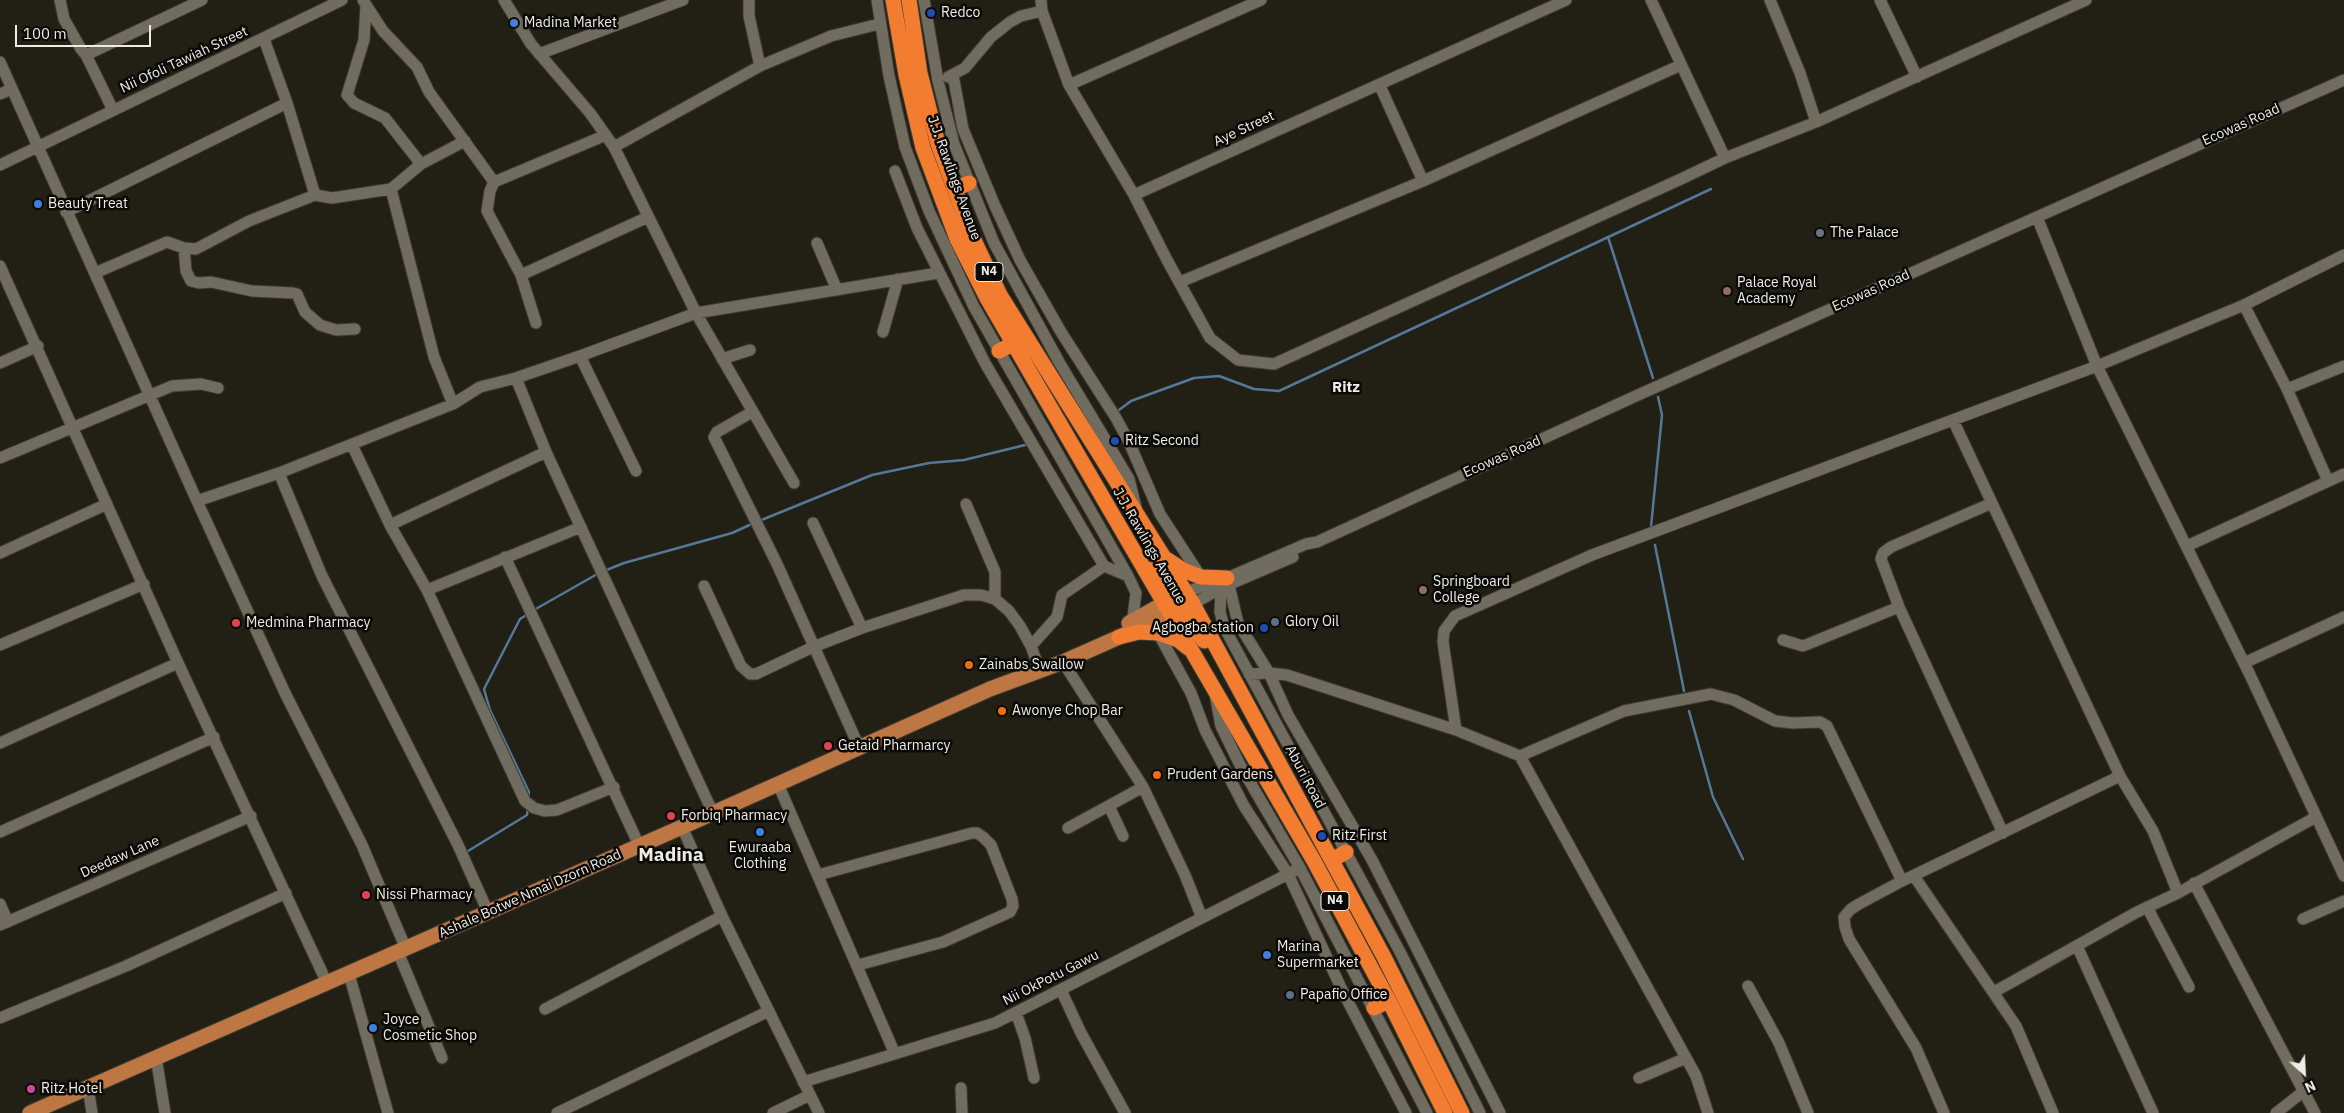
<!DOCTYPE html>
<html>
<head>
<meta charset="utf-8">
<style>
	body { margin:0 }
	#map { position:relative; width:2344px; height:1113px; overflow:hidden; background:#221f14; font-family:"IBM Plex Sans",sans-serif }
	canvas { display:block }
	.north { position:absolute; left:2279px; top:1048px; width:50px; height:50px; -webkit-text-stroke:4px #0a0905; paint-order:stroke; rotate:155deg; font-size:14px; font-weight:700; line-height:20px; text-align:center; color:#eeece5 }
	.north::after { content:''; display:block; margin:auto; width:18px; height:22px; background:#eeece5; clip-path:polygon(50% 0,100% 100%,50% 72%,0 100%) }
	.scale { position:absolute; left:15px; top:25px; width:136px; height:22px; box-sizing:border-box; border:2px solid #eeece5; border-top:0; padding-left:6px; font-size:15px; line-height:18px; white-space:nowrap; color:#eeece5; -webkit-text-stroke:4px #0a0905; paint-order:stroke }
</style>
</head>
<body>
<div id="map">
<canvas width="2344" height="1113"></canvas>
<div class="north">N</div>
<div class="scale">100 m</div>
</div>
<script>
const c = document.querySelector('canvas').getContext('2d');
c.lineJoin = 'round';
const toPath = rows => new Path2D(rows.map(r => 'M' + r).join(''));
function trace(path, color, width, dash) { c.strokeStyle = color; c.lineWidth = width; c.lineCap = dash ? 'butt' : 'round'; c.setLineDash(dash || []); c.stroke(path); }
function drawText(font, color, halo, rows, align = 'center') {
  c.font = font + ' "IBM Plex Sans",sans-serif'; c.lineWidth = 5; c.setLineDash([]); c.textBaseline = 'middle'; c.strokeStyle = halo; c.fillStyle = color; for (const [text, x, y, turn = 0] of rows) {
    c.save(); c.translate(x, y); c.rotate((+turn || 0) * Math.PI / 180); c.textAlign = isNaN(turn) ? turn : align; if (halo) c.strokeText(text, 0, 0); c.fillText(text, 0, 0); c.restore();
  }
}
trace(toPath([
	[1608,237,1653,378],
	[1119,410,1131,401,1194,378,1219,376,1254,389,1279,391,1711,189],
	[759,521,872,475,929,463,964,460,1025,445],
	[1651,527,1662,415,1658,397],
	[1655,545,1684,691],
	[604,571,624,563,732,533,754,523],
	[534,610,599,573],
	[528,614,520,619,484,689,490,710,529,792,528,799],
	[1689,711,1713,797,1743,859],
	[468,851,527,815,528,807]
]), '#557898', 2.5);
const minor = toPath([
	[60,0,64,19,81,49,86,55,113,110],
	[363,0,383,31,417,67,429,92,494,182],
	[504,0,531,44,590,113,614,147,696,313,794,483],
	[749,0,749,16,760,66],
	[877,0,889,76,905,147,929,211,974,307,1128,576,1136,593,1133,616,1135,621],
	[924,0,938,81,954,144,994,243,1059,362,1129,479,1137,511],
	[1041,0,1042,11,1069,85,1134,195,1566,0],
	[1651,0,1725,158],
	[1770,0,1800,73,1816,122,2086,0],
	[1880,0,1917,77],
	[366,5,364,40,347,95,354,103,385,118,421,164],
	[264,39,287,103,315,195],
	[539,54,683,0],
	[86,55,202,0],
	[0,62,197,501,285,693,362,845,406,949],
	[953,75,963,129,995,206,1020,260,1061,332,1116,418,1129,442,1160,514,1201,577],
	[948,77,965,68,991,37,1010,22,1021,16,1042,11],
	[1069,85,1261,0],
	[1380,86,1423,181],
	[0,94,12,89],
	[614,147,760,66,831,36,879,24],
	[0,165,342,0],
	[895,171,917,228,985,363,1104,566,1128,576],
	[391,189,434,357,453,404],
	[1134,195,1167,260,1210,338,1238,360,1274,364,1681,179,1725,158,1816,122],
	[66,212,287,103],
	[2037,217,2097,366,2250,675,2344,876],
	[817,243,837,290],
	[184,248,186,271,191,281,199,283,211,282,252,291,293,293,297,294,305,312,320,325,336,330,355,329],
	[0,266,178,663,327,983],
	[95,273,167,242,184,248,196,249,249,221,315,195,332,198,391,189,421,164,465,141],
	[521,275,648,217],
	[1180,282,1423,181,1681,65],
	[2244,305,2287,389,2328,481],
	[536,323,521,275,487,211,490,191,494,182,606,135],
	[883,332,898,279],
	[580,356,636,471],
	[722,359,750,350],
	[0,363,38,346],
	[516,378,546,452,713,813],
	[2287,389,2344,366],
	[752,412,717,432,714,437,777,564,859,747],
	[1953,420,2120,776,2153,831,2178,893],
	[352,445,390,525,427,590,525,801,534,808,545,811,557,810,614,787],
	[0,458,172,386,201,384,218,388],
	[279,473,322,576,458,845,488,912],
	[197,501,279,473,453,404,480,387,516,378,580,356,696,313,938,273],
	[1992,503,1891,547,1883,553,1881,559,1899,607,2003,833],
	[966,504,995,572,995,599],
	[813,523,862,628],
	[390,525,546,452],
	[2187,546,2344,474],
	[0,553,107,504],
	[505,557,639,845],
	[1229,585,1238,623,1269,673,1288,715,1372,860,1500,1113],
	[704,586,741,666,750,674,756,674,813,647,862,628,964,595,981,595,995,599,1009,611,1020,626,1031,646,1040,671],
	[1221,588,1220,612,1224,627,1399,950,1480,1113],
	[427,590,581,527],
	[1186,592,1227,578,1306,544,1317,542,1638,395,2344,80],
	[1193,604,1221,588,1293,557],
	[1158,633,1191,693,1205,730,1244,806,1288,874,1343,992,1406,1113],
	[1783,640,1803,646,1899,607],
	[0,645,144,584],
	[1031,646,1057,617,1062,595,1104,566],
	[1063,662,1143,787,1185,875,1202,918],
	[2244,663,2344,617],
	[1249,674,1269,673,1287,675,1456,730,1520,756,1696,1076,1708,1113],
	[1215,694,1221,726,1240,765,1300,868,1427,1113],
	[1456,730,1443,642,1444,631,1455,616,1592,555,2097,366,2244,305,2344,255],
	[0,743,178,663],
	[1520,756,1624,711,1711,694,1734,700,1775,721,1793,723,1820,722,1827,726,1902,881],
	[778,784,895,1054],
	[1109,806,1123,836],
	[682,827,722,916,819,1113],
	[1068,828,1143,787],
	[0,832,214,737],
	[818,875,972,833,977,833,983,837,991,845,1012,899,1013,906,1010,912,943,942,858,965],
	[1914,876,2016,1026,2053,1113],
	[2194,883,2315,1113],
	[0,904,8,922],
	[2147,907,2189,987],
	[2303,919,2344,901],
	[0,925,251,816],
	[2077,946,2153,1113],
	[398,952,442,1058],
	[349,974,388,1113],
	[1748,986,1779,1043,1808,1113],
	[1061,990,1081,1033,1125,1113],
	[1994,992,2137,912,2178,893,2316,817],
	[545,1009,722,916],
	[1016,1013,1025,1038,1034,1078],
	[0,1018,126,966,286,893],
	[156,1057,165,1113],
	[1639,1078,1686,1058],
	[803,1082,995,1023,1300,868],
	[88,1087,92,1113],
	[961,1088,962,1113],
	[557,1113,769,1011],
	[773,1113,810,1095],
	[1944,1113,1916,1048,1849,939,1845,927,1844,917,1851,909,1859,904,1902,881,2120,776],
	[2276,1113,2304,1091]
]);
const major = toPath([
	[1129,623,1174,598],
	[30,1113,682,827,990,689,1063,662,1182,609]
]);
const highway = toPath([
	[893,0,906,75,923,148,957,239,988,300,1314,861,1389,1001,1445,1113],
	[909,0,920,73,938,144,971,234,1000,295,1193,604,1384,957,1462,1113],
	[955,189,969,183],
	[999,351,1013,344],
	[1168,560,1183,570,1201,577,1227,578],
	[1154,568,1175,598,1182,602,1193,604],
	[1167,604,1182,609,1204,641],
	[1119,637,1139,632,1158,633,1178,640,1188,648],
	[1332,860,1346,852],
	[1374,1008,1389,1001]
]);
trace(minor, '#3e3b34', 13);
trace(major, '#3e3b34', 17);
trace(highway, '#3e3b34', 17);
trace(minor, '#706c5f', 11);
trace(major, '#be7642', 15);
trace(highway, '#f27c2f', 15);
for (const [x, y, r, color] of [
	[931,13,5,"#1a4fb4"],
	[514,23,5,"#3f7fe0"],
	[38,204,5,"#3f7fe0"],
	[1820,233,5,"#6b7280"],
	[1727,291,5,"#8d6e63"],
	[1115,441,5,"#1a4fb4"],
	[1423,590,5,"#8d6e63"],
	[1275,622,5,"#5c6f8a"],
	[236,623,5,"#e0444e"],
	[1264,628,5,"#1a4fb4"],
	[969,665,5,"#e8710a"],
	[1002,711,5,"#e8710a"],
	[828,746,5,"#e0444e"],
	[1157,775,5,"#e8710a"],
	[671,816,5,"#e0444e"],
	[760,832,5,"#3f7fe0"],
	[1322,836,5,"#1a4fb4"],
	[366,895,5,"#e0444e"],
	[1267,955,5,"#3f7fe0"],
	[1290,995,5,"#5c6f8a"],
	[373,1028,5,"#3f7fe0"],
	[31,1089,5,"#d1479c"]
]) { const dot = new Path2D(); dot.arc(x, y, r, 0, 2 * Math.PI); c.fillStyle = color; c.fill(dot); trace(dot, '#0a0905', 2); }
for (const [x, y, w] of [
	[989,272,28],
	[1335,901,28]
]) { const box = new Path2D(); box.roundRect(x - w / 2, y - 9.5, w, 19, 4); c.fillStyle = '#0a0905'; c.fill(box); trace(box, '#eeece5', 1); }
drawText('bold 12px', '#eeece5', null, [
	["N4",989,272],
	["N4",1335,901]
]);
drawText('14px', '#eeece5', '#0a0905', [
	["Redco",941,13],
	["Madina Market",524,23],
	["Beauty Treat",48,204],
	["The Palace",1830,233],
	["Palace Royal",1737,283],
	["Academy",1737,299],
	["Ritz Second",1125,441],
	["Springboard",1433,582],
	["College",1433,598],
	["Glory Oil",1285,622],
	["Medmina Pharmacy",246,623],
	["Agbogba station",1254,628,"right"],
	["Zainabs Swallow",979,665],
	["Awonye Chop Bar",1012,711],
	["Getaid Pharmarcy",838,746],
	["Prudent Gardens",1167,775],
	["Forbiq Pharmacy",681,816],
	["Ritz First",1332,836],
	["Ewuraaba",760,848,"center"],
	["Clothing",760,864,"center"],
	["Nissi Pharmacy",376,895],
	["Marina",1277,947],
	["Supermarket",1277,963],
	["Papafio Office",1300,995],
	["Joyce",383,1020],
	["Cosmetic Shop",383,1036],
	["Ritz Hotel",41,1089]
], 'left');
drawText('14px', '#eeece5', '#0a0905', [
	["Nii Ofoli Tawiah Street",184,60,-25],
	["Ecowas Road",2241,125,-24],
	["Aye Street",1244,129,-25],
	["J.J. Rawlings Avenue",954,178,70],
	["Ecowas Road",1871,291,-24],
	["Ecowas Road",1502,457,-24],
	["J.J. Rawlings Avenue",1149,546,60],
	["Aburi Road",1305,777,62],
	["Deedaw Lane",120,857,-24],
	["Ashale Botwe Nmai Dzorn Road",530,894,-24],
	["Nii OkPotu Gawu",1051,978,-27]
]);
drawText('bold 15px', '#eeece5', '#0a0905', [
	["Ritz",1346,388]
]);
drawText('bold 19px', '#eeece5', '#0a0905', [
	["Madina",671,856]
]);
</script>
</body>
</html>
